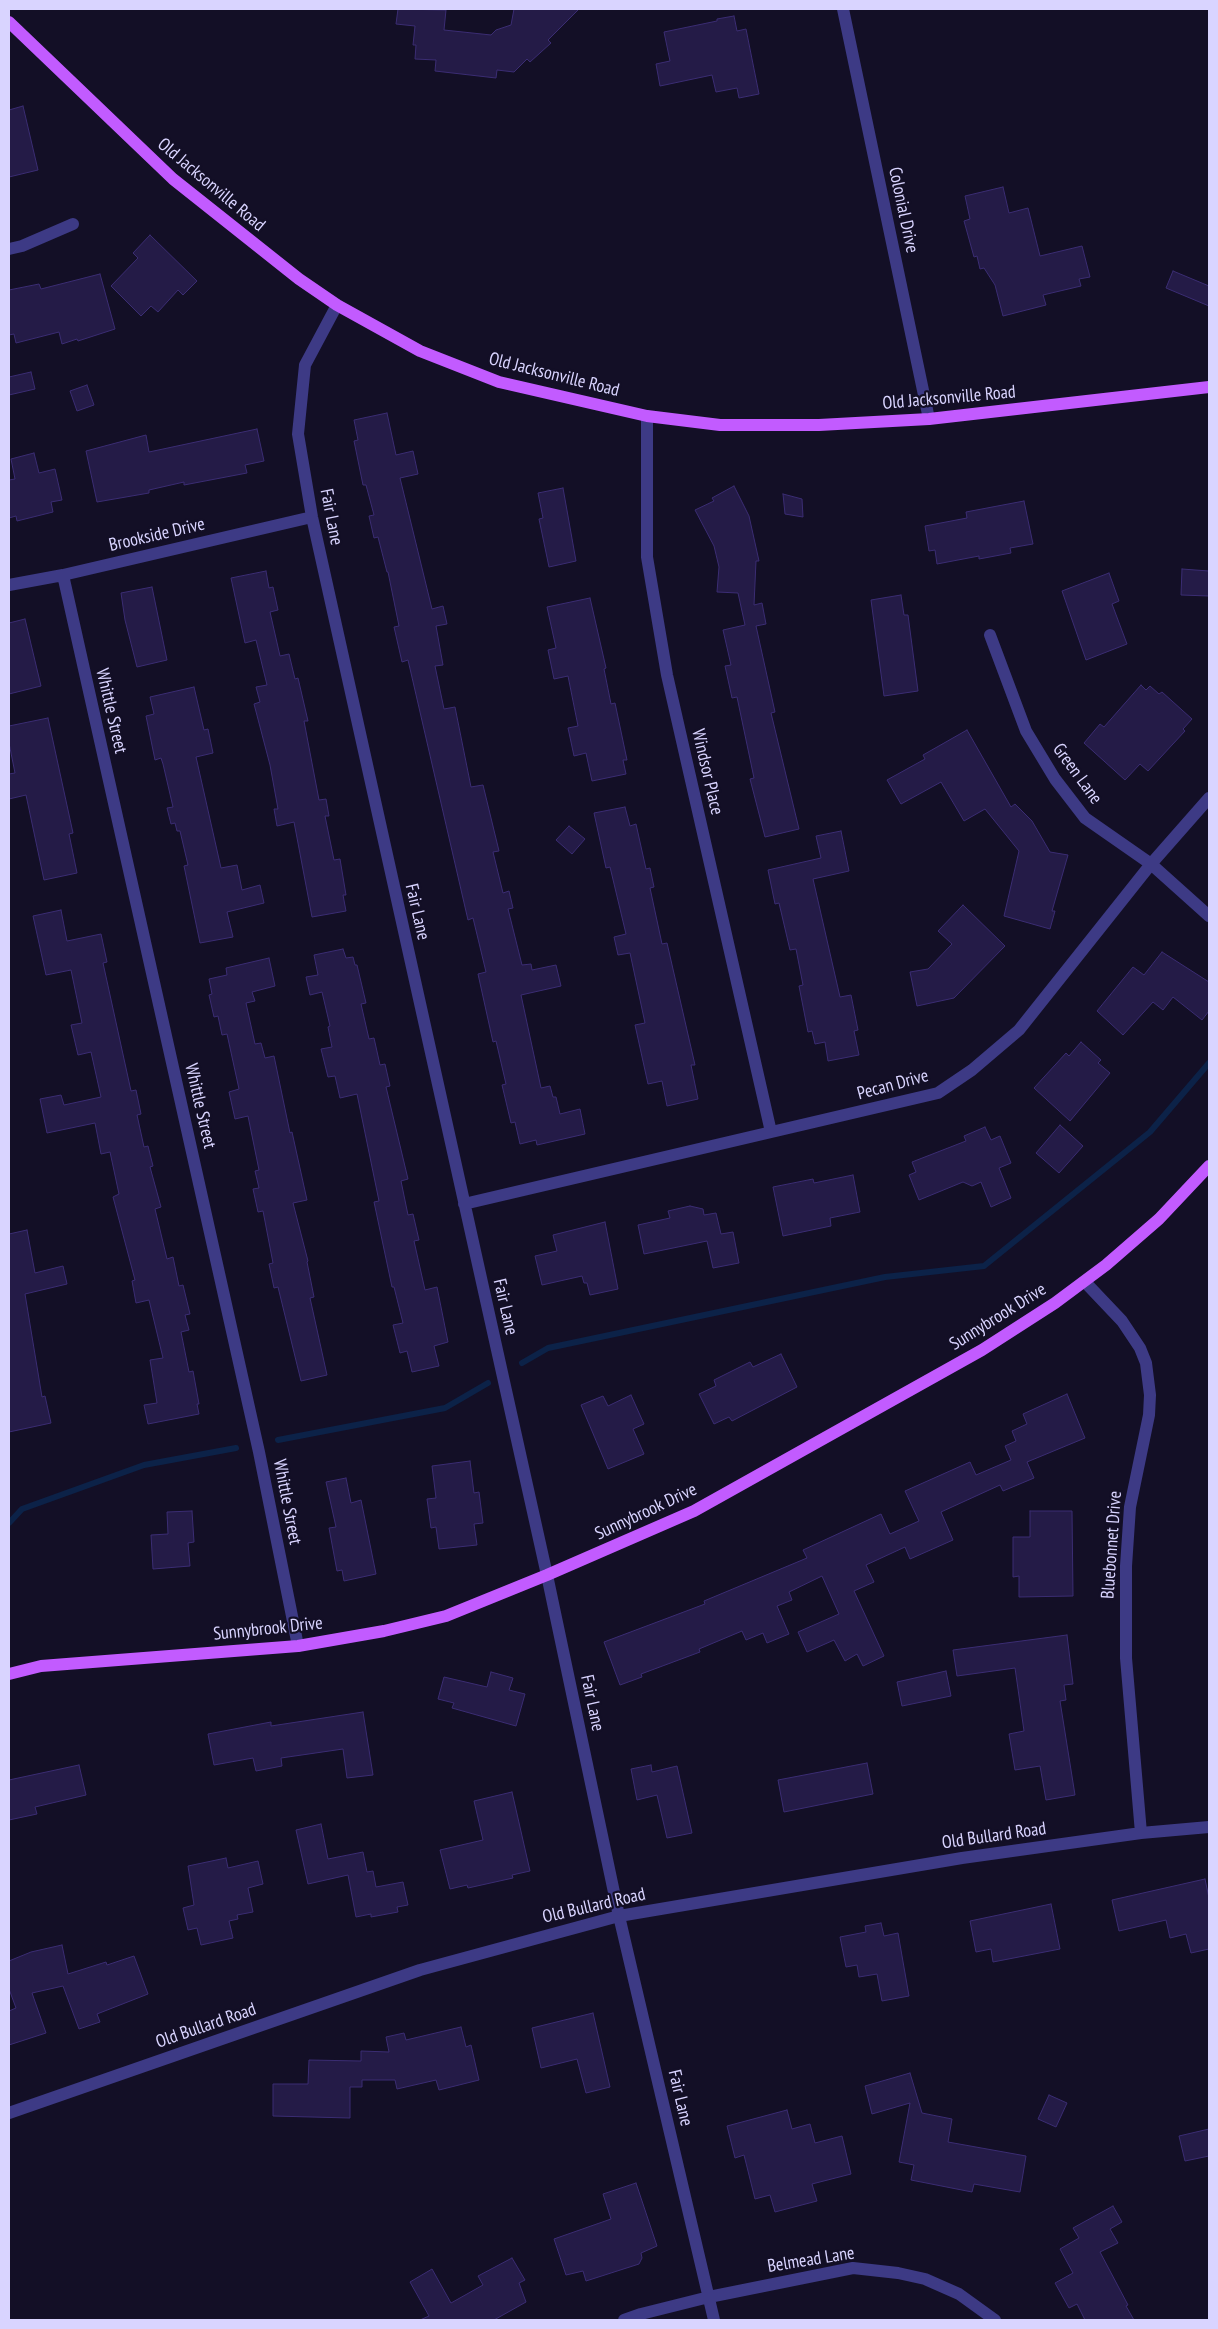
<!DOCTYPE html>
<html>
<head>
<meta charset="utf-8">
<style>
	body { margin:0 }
	#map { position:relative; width:1218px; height:2329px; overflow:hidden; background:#130f26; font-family:"PT Sans Narrow",sans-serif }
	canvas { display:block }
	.frame { position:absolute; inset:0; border:10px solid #d9d4ff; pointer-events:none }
</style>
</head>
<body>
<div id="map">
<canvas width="1218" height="2329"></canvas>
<div class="frame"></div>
</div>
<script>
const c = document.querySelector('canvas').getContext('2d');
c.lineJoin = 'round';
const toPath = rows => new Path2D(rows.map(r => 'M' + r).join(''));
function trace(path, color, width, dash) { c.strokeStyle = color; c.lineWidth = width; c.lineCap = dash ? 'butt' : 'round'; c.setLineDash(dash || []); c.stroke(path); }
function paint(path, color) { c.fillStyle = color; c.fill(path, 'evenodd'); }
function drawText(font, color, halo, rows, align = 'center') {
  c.font = font + ' "PT Sans Narrow",sans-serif'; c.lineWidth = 4.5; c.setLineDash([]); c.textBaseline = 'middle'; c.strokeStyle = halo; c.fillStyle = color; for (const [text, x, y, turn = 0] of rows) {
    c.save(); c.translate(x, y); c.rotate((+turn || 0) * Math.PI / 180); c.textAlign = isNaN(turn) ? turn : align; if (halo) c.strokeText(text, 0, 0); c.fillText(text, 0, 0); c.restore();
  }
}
trace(toPath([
	[522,1363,548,1348,885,1277,984,1266,1150,1132,1209,1063],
	[278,1440,445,1408,488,1383],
	[9,1523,22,1509,144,1465,236,1448]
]), '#0c2248', 6);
const building = toPath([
	[398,9,446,10,444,30,491,35,496,30,511,25,514,9,579,9,548,40,551,43,530,62,527,59,514,72,497,70,496,78,435,71,436,60,415,59,416,45,413,45,415,26,396,24,398,9],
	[734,16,737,31,746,29,759,94,739,98,737,88,716,92,712,75,660,86,656,64,670,61,664,32,717,21,717,19,734,16],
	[23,106,38,170,9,177,9,110,23,106],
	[1003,187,1009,213,1028,208,1040,256,1082,246,1090,277,1079,279,1081,286,1043,295,1046,305,1003,316,995,285,984,268,980,269,977,256,974,257,964,221,970,219,965,196,1003,187],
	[150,235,197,281,183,295,178,290,158,312,151,306,141,316,111,286,138,258,133,253,150,235],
	[1173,271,1209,286,1209,306,1166,288,1173,271],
	[100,274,115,329,78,341,77,339,62,344,59,332,16,343,14,334,9,335,9,290,39,284,41,289,100,274],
	[31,372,35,389,9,395,9,377,31,372],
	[87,385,94,405,77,411,70,391,87,385],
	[387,413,396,455,413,451,418,474,400,478,432,609,443,606,447,624,436,626,443,665,435,666,444,709,455,707,471,787,483,785,499,851,493,852,503,893,509,891,513,908,508,909,522,965,531,964,532,970,556,965,561,986,521,995,541,1088,550,1086,553,1097,556,1097,560,1114,580,1109,585,1134,537,1145,536,1140,520,1144,515,1122,511,1123,502,1085,506,1084,496,1041,493,1042,478,974,486,972,473,918,468,920,408,660,402,662,394,627,399,626,388,572,387,572,378,537,374,538,369,516,374,515,366,485,363,485,354,441,358,440,354,420,387,413],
	[257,429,264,461,245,465,247,473,184,485,184,482,149,490,149,493,97,502,86,451,146,435,149,452,257,429],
	[34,453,39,473,55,469,62,500,51,502,53,512,17,521,16,516,9,518,9,480,15,479,11,459,34,453],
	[734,486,749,516,759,561,756,561,754,605,762,603,766,624,756,626,775,712,771,713,799,829,765,837,750,779,754,778,737,697,732,698,725,666,731,665,723,630,745,625,738,593,717,592,719,567,714,546,695,510,714,501,712,498,734,486],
	[563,488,576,561,549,567,539,519,543,518,538,493,563,488],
	[783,494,802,499,803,517,785,514,783,494],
	[1024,501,1033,544,1010,548,1011,553,979,559,979,556,937,564,935,550,929,551,925,526,967,518,966,512,1024,501],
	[1182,569,1209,571,1209,596,1181,595,1182,569],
	[266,571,269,588,273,587,278,610,270,612,280,656,289,654,295,679,298,678,308,721,304,721,319,800,326,799,329,816,325,816,334,860,340,859,346,895,343,895,346,911,312,917,294,822,277,826,274,809,278,809,270,765,254,704,260,702,256,687,267,685,256,640,245,643,231,578,266,571],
	[1109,573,1119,601,1112,604,1127,644,1086,660,1062,591,1109,573],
	[152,587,167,660,137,667,125,620,121,593,152,587],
	[901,595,904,615,908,615,918,691,884,696,871,600,901,595],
	[590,598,606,668,604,669,611,704,615,703,627,760,623,760,626,774,592,781,586,753,574,756,568,728,578,726,568,676,554,679,548,650,556,648,547,607,590,598],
	[25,619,41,686,9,694,9,623,25,619],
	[1141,685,1146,690,1150,686,1159,694,1162,692,1192,719,1183,729,1185,731,1148,771,1140,764,1125,780,1084,743,1100,724,1104,727,1141,685],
	[194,687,204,730,208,729,213,753,196,757,221,868,237,865,242,890,260,885,264,903,227,912,233,937,200,943,184,866,188,865,180,831,177,831,175,823,171,824,167,808,173,807,163,764,161,758,155,760,146,716,154,714,150,697,194,687],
	[48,718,73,833,69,834,77,873,44,880,26,795,9,799,9,774,15,773,9,743,9,726,48,718],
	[967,730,1011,807,1015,804,1032,821,1050,852,1068,855,1052,911,1055,911,1050,929,1004,916,1019,851,985,809,964,821,941,782,901,804,887,780,925,759,923,755,967,730],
	[625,807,630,826,636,824,646,869,650,868,654,887,650,888,662,944,667,943,695,1065,691,1065,698,1099,667,1106,662,1081,648,1084,635,1025,645,1023,630,953,618,955,614,937,626,934,610,867,606,868,594,813,625,807],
	[569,826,585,839,572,854,556,840,569,826],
	[841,831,849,871,813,879,840,997,851,995,858,1030,854,1031,859,1055,828,1061,825,1042,815,1044,812,1031,808,1032,799,986,803,985,796,949,790,950,779,903,775,904,768,870,821,858,816,836,841,831],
	[963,905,1005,946,954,998,917,1006,910,972,928,969,952,944,938,931,963,905],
	[61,910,67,941,101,934,107,962,103,963,131,1091,136,1090,141,1114,137,1115,144,1147,148,1146,153,1166,150,1167,161,1207,155,1209,167,1259,173,1257,179,1286,183,1285,190,1314,185,1315,189,1330,181,1332,189,1372,193,1371,199,1404,197,1404,199,1414,148,1424,144,1405,157,1403,150,1360,163,1358,149,1300,136,1303,132,1281,135,1280,113,1197,119,1194,110,1152,101,1154,95,1123,47,1133,40,1099,61,1095,64,1105,101,1097,91,1052,78,1055,71,1025,82,1023,71,970,46,975,33,916,61,910],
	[343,949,346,958,353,957,355,965,357,965,366,1003,361,1004,369,1039,374,1038,380,1065,385,1064,390,1086,386,1087,408,1179,401,1181,408,1215,413,1214,419,1240,414,1241,425,1290,437,1287,448,1342,434,1346,439,1366,412,1372,407,1351,400,1353,393,1325,403,1323,394,1287,392,1287,374,1202,379,1201,357,1094,340,1098,335,1076,328,1077,321,1049,332,1047,328,1027,330,1026,322,992,310,995,306,977,318,975,314,955,343,949],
	[1162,952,1209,982,1209,1011,1202,1020,1173,997,1163,1010,1153,1002,1123,1035,1097,1011,1133,967,1144,975,1162,952],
	[269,958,275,986,252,992,255,1001,246,1003,255,1044,261,1043,265,1058,274,1056,290,1133,292,1132,307,1200,293,1203,308,1261,307,1262,314,1297,310,1298,327,1375,301,1381,278,1287,274,1288,269,1264,273,1263,263,1211,258,1212,253,1189,259,1188,255,1171,259,1170,248,1116,235,1119,229,1092,239,1089,227,1034,222,1035,218,1016,214,1017,209,995,212,994,209,979,227,975,226,968,269,958],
	[1081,1042,1101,1060,1098,1063,1110,1073,1070,1121,1034,1088,1066,1053,1069,1056,1081,1042],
	[1060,1125,1083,1146,1059,1173,1036,1153,1060,1125],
	[985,1127,991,1140,1000,1136,1011,1163,999,1168,1011,1198,991,1207,981,1182,972,1186,963,1182,919,1200,909,1175,916,1172,912,1162,966,1141,964,1136,985,1127],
	[853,1175,860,1212,830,1218,831,1226,783,1236,773,1187,813,1179,814,1183,853,1175],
	[690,1206,703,1209,704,1215,716,1213,721,1234,733,1232,739,1263,713,1268,707,1241,644,1254,638,1225,670,1218,668,1211,690,1206],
	[605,1222,618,1289,590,1295,587,1283,584,1283,582,1276,542,1285,535,1256,557,1251,553,1235,605,1222],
	[27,1230,35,1273,63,1266,67,1284,25,1294,42,1397,45,1396,51,1423,9,1432,9,1234,27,1230],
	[781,1354,797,1387,732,1421,729,1417,714,1424,699,1394,716,1386,714,1380,750,1362,753,1367,781,1354],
	[1067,1394,1085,1438,1027,1462,1034,1478,1003,1491,1000,1485,941,1512,953,1540,910,1559,905,1547,866,1565,874,1582,854,1591,884,1656,863,1666,857,1654,845,1661,834,1640,807,1652,798,1632,839,1614,822,1576,789,1592,792,1600,777,1606,789,1634,767,1643,763,1633,746,1640,742,1631,699,1649,700,1652,641,1674,642,1677,620,1685,604,1642,705,1604,704,1601,807,1558,803,1550,881,1514,890,1534,919,1521,905,1491,970,1462,976,1475,1011,1460,1005,1446,1016,1441,1012,1431,1027,1424,1023,1414,1067,1394],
	[631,1395,644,1424,633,1429,644,1454,608,1469,581,1405,603,1396,608,1406,631,1395],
	[470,1461,474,1493,479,1492,483,1523,474,1524,477,1545,439,1549,436,1527,431,1528,427,1499,436,1498,432,1466,470,1461],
	[346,1478,351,1503,361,1500,376,1574,344,1581,342,1570,337,1571,329,1528,336,1527,326,1482,346,1478],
	[192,1511,194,1542,188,1543,190,1566,153,1569,151,1535,168,1534,167,1512,192,1511],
	[1030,1511,1072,1511,1073,1596,1019,1597,1019,1576,1013,1577,1013,1537,1030,1537,1030,1511],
	[1067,1635,1073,1684,1064,1685,1066,1700,1060,1701,1075,1795,1046,1800,1040,1766,1015,1770,1009,1734,1024,1731,1015,1668,957,1676,953,1650,1067,1635],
	[946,1671,951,1696,902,1706,897,1682,946,1671],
	[491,1672,513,1678,509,1690,525,1694,516,1726,452,1708,454,1703,438,1699,444,1677,487,1687,491,1672],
	[363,1712,373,1775,347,1778,343,1749,281,1758,282,1766,256,1771,253,1758,214,1765,208,1734,271,1722,271,1726,363,1712],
	[867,1763,873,1794,784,1812,778,1780,867,1763],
	[79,1765,86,1795,35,1807,37,1814,9,1820,9,1780,79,1765],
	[651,1765,652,1772,677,1766,692,1833,667,1838,657,1795,637,1800,631,1769,651,1765],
	[512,1792,530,1871,512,1875,513,1878,468,1888,467,1885,450,1889,440,1850,483,1840,474,1801,512,1792],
	[321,1824,328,1859,363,1852,367,1872,373,1871,376,1887,403,1882,408,1905,397,1907,398,1912,371,1917,371,1914,356,1917,348,1875,308,1884,296,1830,321,1824],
	[226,1858,228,1868,258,1861,263,1884,248,1888,253,1912,237,1915,238,1919,229,1921,233,1938,201,1945,197,1928,188,1930,183,1908,194,1905,188,1866,226,1858],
	[1205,1879,1209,1898,1209,1949,1191,1953,1186,1934,1170,1938,1166,1920,1119,1931,1112,1900,1205,1879],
	[1051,1904,1060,1949,993,1962,991,1949,976,1952,970,1921,1051,1904],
	[881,1923,884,1936,898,1933,909,1996,882,2001,877,1974,859,1977,857,1965,846,1967,840,1937,866,1932,865,1926,881,1923],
	[62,1945,68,1974,106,1962,107,1965,134,1956,148,1994,97,2014,100,2022,79,2029,63,1986,32,1993,46,2033,9,2045,9,2011,16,2008,9,1989,9,1961,31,1952,62,1945],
	[593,2013,610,2087,586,2093,577,2059,541,2068,532,2028,593,2013],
	[461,2027,466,2047,471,2045,479,2080,439,2090,436,2080,397,2089,395,2080,362,2080,362,2087,350,2087,350,2118,273,2116,273,2084,308,2084,309,2060,361,2061,361,2051,389,2052,386,2037,404,2033,406,2040,461,2027],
	[910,2073,922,2113,952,2119,948,2142,1026,2156,1020,2192,974,2184,972,2192,911,2180,914,2165,899,2162,910,2103,872,2114,865,2086,910,2073],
	[1049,2095,1067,2103,1056,2127,1038,2119,1049,2095],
	[787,2110,792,2129,810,2124,815,2143,842,2136,851,2174,812,2184,817,2201,775,2212,770,2195,755,2199,744,2155,735,2158,727,2126,787,2110],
	[1209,2129,1209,2156,1185,2161,1179,2136,1209,2129],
	[636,2183,657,2246,641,2253,642,2258,639,2264,586,2281,583,2271,566,2275,554,2239,611,2219,603,2194,636,2183],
	[1113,2206,1122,2222,1110,2229,1118,2243,1100,2252,1128,2305,1126,2306,1134,2320,1085,2320,1077,2304,1069,2308,1055,2283,1073,2273,1060,2249,1079,2238,1073,2228,1113,2206],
	[512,2258,525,2280,519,2283,526,2302,494,2320,420,2320,429,2316,410,2282,432,2269,451,2303,483,2285,478,2276,512,2258]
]);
paint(building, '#241b47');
trace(building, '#3b2d73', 1);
trace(toPath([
	[843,9,929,419],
	[9,249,22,246,73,224],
	[337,305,305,365,298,434,312,517,547,1575,619,1916,714,2320],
	[647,416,647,557,667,675,771,1132],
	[63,575,259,1452,298,1646],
	[9,585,63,575,312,517],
	[990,635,1026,731,1055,779,1085,818,1151,864,1209,916],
	[464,1204,938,1093,972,1070,1019,1030,1151,864,1209,798],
	[1085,1282,1122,1321,1140,1348,1146,1363,1150,1395,1149,1415,1130,1507,1126,1566,1126,1658,1141,1833],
	[9,2113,420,1970,619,1916,962,1858,1141,1833,1209,1827],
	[624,2320,641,2314,709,2297,853,2268,898,2273,925,2279,959,2294,995,2320]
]), '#3d3a85', 12);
trace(toPath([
	[9,22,173,179,299,279,337,305,420,351,499,382,647,416,720,425,819,425,929,419,1209,387],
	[9,1674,41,1666,298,1646,384,1631,446,1616,547,1575,694,1511,982,1350,1055,1303,1106,1265,1159,1219,1209,1166]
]), '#c25bff', 12);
drawText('18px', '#d9d4ff', '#130f26', [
	["Old Jacksonville Road",211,185,40],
	["Colonial Drive",903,210,78],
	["Old Jacksonville Road",554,375,14],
	["Old Jacksonville Road",949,398,-5],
	["Fair Lane",331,517,79],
	["Brookside Drive",157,535,-13],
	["Whittle Street",111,711,77],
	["Windsor Place",707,772,77],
	["Green Lane",1077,774,54],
	["Fair Lane",417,912,77],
	["Pecan Drive",893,1085,-15],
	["Whittle Street",200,1106,77],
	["Fair Lane",505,1307,77],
	["Sunnybrook Drive",998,1317,-32],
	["Whittle Street",287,1502,79],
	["Sunnybrook Drive",646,1512,-25],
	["Bluebonnet Drive",1112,1545,-86],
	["Sunnybrook Drive",268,1629,-6],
	["Fair Lane",592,1703,78],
	["Old Bullard Road",994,1836,-8],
	["Old Bullard Road",594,1906,-13],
	["Old Bullard Road",206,2026,-19],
	["Fair Lane",680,2098,77],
	["Belmead Lane",811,2260,-9]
]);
</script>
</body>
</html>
